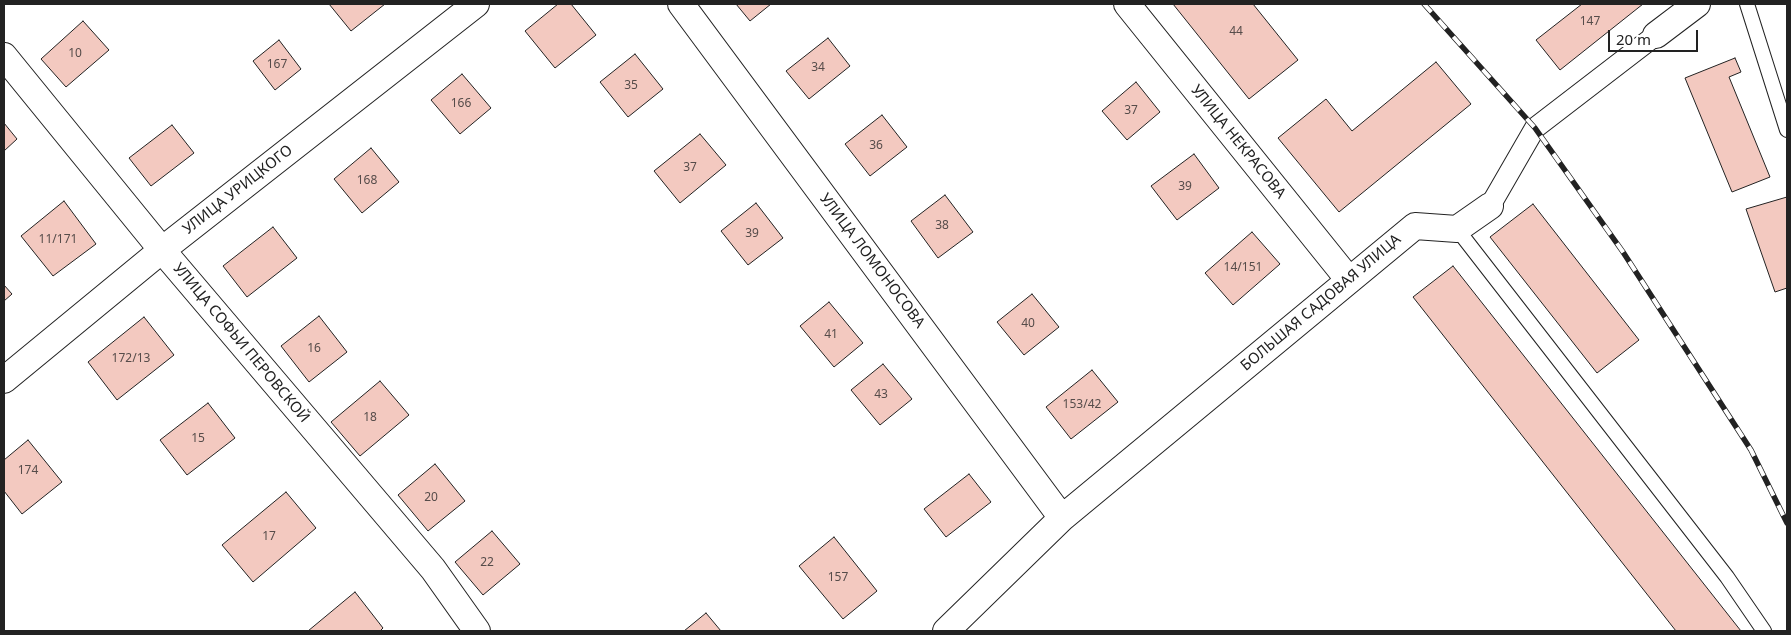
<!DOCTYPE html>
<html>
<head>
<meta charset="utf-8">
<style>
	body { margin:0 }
	#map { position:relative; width:1791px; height:635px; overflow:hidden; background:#fff; font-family:"Noto Sans",sans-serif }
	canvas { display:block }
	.frame { position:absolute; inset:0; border:5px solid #222; pointer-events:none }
	.scale { position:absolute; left:1608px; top:30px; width:90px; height:22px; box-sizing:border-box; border:2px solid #222; border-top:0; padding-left:6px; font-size:15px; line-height:18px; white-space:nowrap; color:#222; -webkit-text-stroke:4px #fff; paint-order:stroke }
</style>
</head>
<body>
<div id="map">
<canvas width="1791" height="635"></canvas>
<div class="frame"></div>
<div class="scale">20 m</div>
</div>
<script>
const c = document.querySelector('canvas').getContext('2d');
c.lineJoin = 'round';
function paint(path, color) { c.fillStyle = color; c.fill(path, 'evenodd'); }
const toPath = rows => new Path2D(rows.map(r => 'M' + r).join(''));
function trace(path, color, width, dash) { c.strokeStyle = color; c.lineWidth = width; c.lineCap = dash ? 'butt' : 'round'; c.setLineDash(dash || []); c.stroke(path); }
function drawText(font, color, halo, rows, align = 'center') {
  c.font = font + ' "Noto Sans",sans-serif'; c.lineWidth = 4; c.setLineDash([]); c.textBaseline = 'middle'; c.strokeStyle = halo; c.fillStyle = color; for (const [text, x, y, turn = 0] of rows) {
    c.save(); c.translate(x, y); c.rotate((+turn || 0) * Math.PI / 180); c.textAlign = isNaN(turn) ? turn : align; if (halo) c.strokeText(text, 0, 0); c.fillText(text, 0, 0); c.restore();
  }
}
const building = toPath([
	[329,4,385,4,351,31,329,4],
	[558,4,571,4,596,35,555,68,525,31,558,4],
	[736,4,771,4,750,21,736,4],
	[1173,4,1253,4,1298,60,1249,99,1173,4],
	[1582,4,1643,4,1560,70,1536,40,1582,4],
	[83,21,109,50,66,87,41,59,83,21],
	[828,38,850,66,809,99,786,71,828,38],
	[279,40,301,69,275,90,253,61,279,40],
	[635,54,663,89,628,117,600,82,635,54],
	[1735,58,1741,72,1729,77,1770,177,1732,192,1685,78,1735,58],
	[1436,62,1471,104,1339,212,1278,138,1326,99,1352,131,1436,62],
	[462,74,491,108,460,134,431,100,462,74],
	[1136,82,1160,112,1127,140,1102,111,1136,82],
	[882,115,907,147,870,176,845,144,882,115],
	[4,123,17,139,4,151,4,123],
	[172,125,194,153,151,186,129,158,172,125],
	[700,134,726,165,680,203,654,171,700,134],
	[371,148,399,182,362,213,334,179,371,148],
	[1194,154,1219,188,1177,220,1151,186,1194,154],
	[945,195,973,232,938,258,911,221,945,195],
	[1787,197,1787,288,1775,292,1746,209,1787,197],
	[64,201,96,244,53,276,21,236,64,201],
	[756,203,783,238,748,265,721,231,756,203],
	[1533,204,1639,340,1597,373,1490,237,1533,204],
	[273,227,297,258,247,297,223,266,273,227],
	[1252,232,1280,264,1233,305,1205,273,1252,232],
	[1453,266,1741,631,1676,631,1413,297,1453,266],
	[4,285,12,294,4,301,4,285],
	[1032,294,1059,327,1024,355,997,322,1032,294],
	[829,302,863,343,834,367,800,326,829,302],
	[319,316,347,352,309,382,281,346,319,316],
	[144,317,174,355,117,400,88,362,144,317],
	[883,364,912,399,880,425,851,390,883,364],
	[1092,370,1118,402,1071,439,1046,407,1092,370],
	[380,381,409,415,360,456,331,422,380,381],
	[208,403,235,438,187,475,160,440,208,403],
	[28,440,62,482,22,514,4,491,4,460,28,440],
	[435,464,465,501,428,531,398,495,435,464],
	[969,474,991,502,946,537,924,509,969,474],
	[286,492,316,528,253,582,222,545,286,492],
	[492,531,520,564,483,595,455,562,492,531],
	[834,537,877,591,843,619,799,566,834,537],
	[355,592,383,628,380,631,308,631,355,592],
	[706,613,721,631,684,631,706,613]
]);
paint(building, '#f3c9c0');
trace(building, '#222', 1);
const service = toPath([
	[1747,4,1787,130],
	[1457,229,1727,577,1764,631]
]);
const pedestrian = toPath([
	[1490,206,1535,128,1656,35]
]);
const minor = toPath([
	[681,4,1062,518],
	[1127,4,1349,280],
	[1656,35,1697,4],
	[4,56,162,250,433,569,477,631],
	[4,380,162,250,476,4],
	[946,631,1062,518,1415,226,1457,229,1490,206]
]);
trace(service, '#222', 16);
trace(pedestrian, '#222', 22);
trace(minor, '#222', 28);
trace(service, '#fff', 14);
trace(pedestrian, '#fff', 20);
trace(minor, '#fff', 26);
const rail = toPath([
	[1424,4,1535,128,1623,252,1751,450,1787,523]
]);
trace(rail, '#222', 5.5);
trace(rail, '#fff', 4, [11]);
drawText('12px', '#564c4a', null, [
	["147",1590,22],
	["44",1236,32],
	["10",75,54],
	["167",277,65],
	["34",818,68],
	["35",631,86],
	["166",461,104],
	["37",1131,111],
	["36",876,146],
	["37",690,168],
	["168",367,181],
	["39",1185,187],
	["38",942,226],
	["39",752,234],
	["11/171",58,240],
	["14/151",1243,268],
	["40",1028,324],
	["41",831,335],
	["16",314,349],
	["172/13",131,359],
	["43",881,395],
	["153/42",1082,405],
	["18",370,418],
	["15",198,439],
	["174",28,471],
	["20",431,498],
	["17",269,537],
	["22",487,563],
	["157",838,578]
]);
drawText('15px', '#222', '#fff', [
	["УЛИЦА НЕКРАСОВА",1238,142,51],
	["УЛИЦА УРИЦКОГО",238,190,-38],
	["УЛИЦА ЛОМОНОСОВА",872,261,53],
	["БОЛЬШАЯ САДОВАЯ УЛИЦА",1321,303,-40],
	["УЛИЦА СОФЬИ ПЕРОВСКОЙ",241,343,50]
]);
</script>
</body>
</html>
